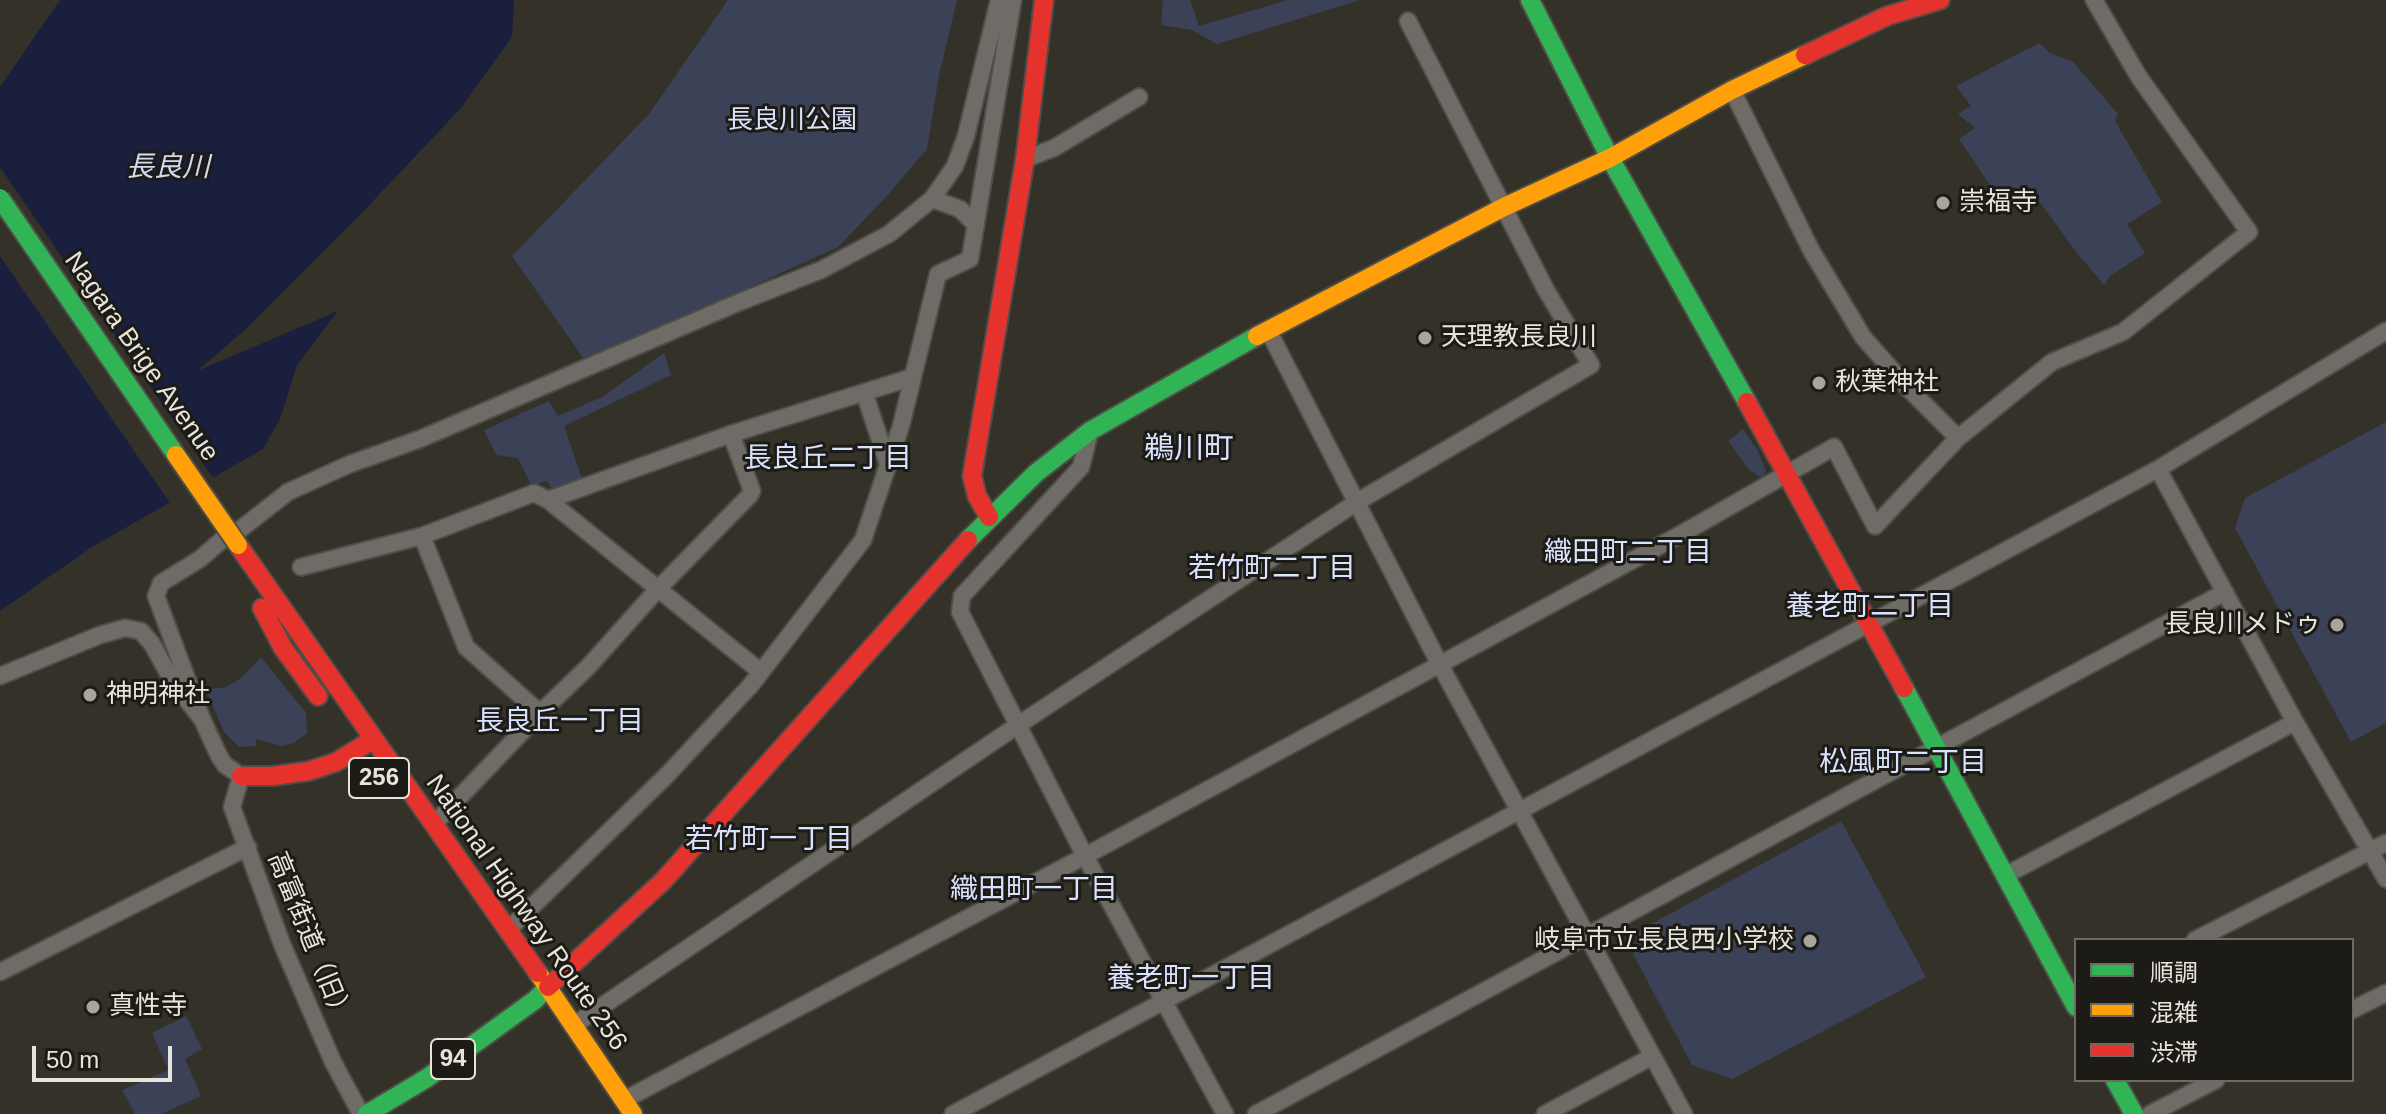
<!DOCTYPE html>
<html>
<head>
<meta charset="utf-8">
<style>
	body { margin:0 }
	#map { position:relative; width:2386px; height:1114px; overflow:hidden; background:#343129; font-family:Arial,"Noto Sans JP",sans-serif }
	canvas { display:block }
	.legend { position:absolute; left:2074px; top:938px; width:280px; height:144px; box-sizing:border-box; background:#1d1b15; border:2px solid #6d6b64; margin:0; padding:10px 14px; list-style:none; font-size:24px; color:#e6e4db }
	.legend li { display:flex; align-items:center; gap:16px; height:40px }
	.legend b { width:40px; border:2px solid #6d6b64 }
	.scale { position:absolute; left:32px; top:1046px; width:140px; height:36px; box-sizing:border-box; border:4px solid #e6e4db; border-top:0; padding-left:10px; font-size:24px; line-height:28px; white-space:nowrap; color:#e6e4db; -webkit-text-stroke:6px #1d1b15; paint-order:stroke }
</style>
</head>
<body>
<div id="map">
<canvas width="2386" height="1114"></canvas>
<ul class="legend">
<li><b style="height:10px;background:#30b455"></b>順調</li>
<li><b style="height:10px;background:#ff9f0a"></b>混雑</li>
<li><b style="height:10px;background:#e5322d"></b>渋滞</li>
</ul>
<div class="scale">50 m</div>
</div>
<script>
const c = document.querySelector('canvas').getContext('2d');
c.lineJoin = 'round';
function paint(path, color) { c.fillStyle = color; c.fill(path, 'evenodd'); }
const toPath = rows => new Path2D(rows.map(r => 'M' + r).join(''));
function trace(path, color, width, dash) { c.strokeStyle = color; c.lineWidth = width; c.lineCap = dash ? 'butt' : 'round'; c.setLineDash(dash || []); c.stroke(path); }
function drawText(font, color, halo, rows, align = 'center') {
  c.font = font + ' Arial,"Noto Sans JP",sans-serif'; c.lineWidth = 6; c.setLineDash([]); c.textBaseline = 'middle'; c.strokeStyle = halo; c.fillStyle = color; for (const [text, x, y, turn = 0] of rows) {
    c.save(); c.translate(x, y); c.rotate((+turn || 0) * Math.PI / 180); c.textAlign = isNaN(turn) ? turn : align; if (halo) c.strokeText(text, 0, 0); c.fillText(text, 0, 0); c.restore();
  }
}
paint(toPath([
	[728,0,957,0,939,76,927,149,886,197,838,247,586,362,512,256,649,114],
	[1163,0,1190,0,1199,26,1288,0,1360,0,1217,44,1192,30,1161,25],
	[2039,43,2050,53,2073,62,2118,114,2115,121,2162,202,2127,224,2145,253,2109,277,2104,285,2077,253,2027,185,2001,202,1959,139,1975,128,1958,114,1971,106,1956,86],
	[664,353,671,375,564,426,582,479,553,491,547,481,531,485,518,458,496,455,484,430,549,401,558,416,602,397],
	[2386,422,2386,723,2351,742,2235,528,2245,498],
	[1743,429,1758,451,1766,471,1762,478,1749,470,1728,441],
	[261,657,306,713,307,733,294,743,281,746,256,739,256,746,239,747,224,732,206,689,224,688,240,679],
	[1841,821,1926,977,1732,1079,1692,1065,1633,954,1640,930],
	[186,1016,202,1049,185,1059,201,1096,161,1114,135,1114,122,1090,168,1070,152,1033]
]), '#3b4157');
paint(toPath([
	[60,0,514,0,512,37,460,109,357,218,248,327,197,371,338,311,297,365,280,419,263,449,92,547,0,611,0,87]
]), '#191f3d');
paint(toPath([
	[0,167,215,481,172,506,0,256]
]), '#343129');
const street = toPath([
	[1732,90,1811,250,1863,337,1907,387,1958,438],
	[1025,159,1054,148,1139,97],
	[932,199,960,209,976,225],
	[1268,330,1439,663,1684,1114],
	[864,392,888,464],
	[1090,431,1081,467,962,596,960,612,1085,856,1225,1114],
	[2158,469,2295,722,2386,879],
	[548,500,761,672],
	[422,536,466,647,540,713],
	[301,567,422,536,534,493,548,500,731,434,913,377],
	[0,676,100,635,125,628,141,631,152,644,173,682,202,719,219,756,225,765,241,776,232,807,282,944,333,1062,361,1114],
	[202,719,156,596,161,583,200,559,223,539,237,532,288,492,350,464,420,439,742,301,821,270,889,234,932,199,955,166,966,136,999,0],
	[434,824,540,713,589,666,657,590,750,495,752,491,731,434],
	[2006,875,2295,722],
	[508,930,667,775,751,685,863,540,901,426,938,274,970,259,1013,0],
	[2195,940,2386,843],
	[0,972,248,847],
	[2352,1010,2386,993],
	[574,1025,1018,725,1357,502,1591,365,1546,290,1408,21],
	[624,1100,1085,856,1683,533,1834,447,1875,526,1958,438,2052,362,2123,332,2249,232,2139,77,2094,0],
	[953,1114,2158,469,2386,331],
	[1256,1114,2225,592],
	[1545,1114,1651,1057],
	[2150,1114,2216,1080]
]);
const fast = toPath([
	[1530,0,1610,158,1747,402],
	[968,540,1036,473,1090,431,1257,336],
	[1904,688,2076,1007],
	[2115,1080,2134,1114],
	[367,1114,427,1078,535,1000,548,987]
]);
const slow = toPath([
	[1257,336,1504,207,1610,158,1732,90,1805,55],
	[538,973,633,1114]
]);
const jam = toPath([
	[1805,55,1887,16,1940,0],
	[1747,402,1904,688],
	[989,517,977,496,972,476,1025,159,1044,0],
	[238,545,538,973],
	[262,608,283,648,318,696],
	[241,776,273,776,309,771,336,762,374,739],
	[548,987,663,881,968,540]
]);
trace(street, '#4f4d47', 20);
trace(fast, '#4f4d47', 22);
trace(slow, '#4f4d47', 22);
trace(jam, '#4f4d47', 22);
trace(street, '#6f6c67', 16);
trace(fast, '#30b455', 18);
trace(slow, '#ff9f0a', 18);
trace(jam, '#e5322d', 18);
const fastBridge = toPath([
	[0,198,176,455]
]);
const slowBridge = toPath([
	[176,455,238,545]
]);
trace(fastBridge, '#4f4d47', 22, []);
trace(slowBridge, '#4f4d47', 22, []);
trace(fastBridge, '#30b455', 18);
trace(slowBridge, '#ff9f0a', 18);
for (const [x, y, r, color] of [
	[1943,203,8,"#a8a59d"],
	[1425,338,8,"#a8a59d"],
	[1819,383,8,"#a8a59d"],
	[2337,625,8,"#a8a59d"],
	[90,695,8,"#a8a59d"],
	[1810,941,8,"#a8a59d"],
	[93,1007,8,"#a8a59d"]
]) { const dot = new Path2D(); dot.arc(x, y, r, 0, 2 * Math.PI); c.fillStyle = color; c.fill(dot); trace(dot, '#1d1b15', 3); }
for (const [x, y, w] of [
	[379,778,60],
	[453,1059,44]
]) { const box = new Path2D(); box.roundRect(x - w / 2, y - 20, w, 40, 6); c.fillStyle = '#1d1b15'; c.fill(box); trace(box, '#e6e4db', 2); }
drawText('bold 24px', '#e6e4db', null, [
	["256",379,778],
	["94",453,1059]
]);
drawText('26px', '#d9e2fd', '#1d1b15', [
	["長良川公園",792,121]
]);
drawText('26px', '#e6e4db', '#1d1b15', [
	["崇福寺",1959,203],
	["天理教長良川",1441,338],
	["秋葉神社",1835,383],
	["長良川メドゥ",2321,625,"right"],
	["神明神社",106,695],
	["岐阜市立長良西小学校",1794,941,"right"],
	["真性寺",109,1007]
], 'left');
drawText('26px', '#e6e4db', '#1d1b15', [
	["Nagara Brige Avenue",141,357,55],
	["National Highway Route 256",526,913,55],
	["高富街道（旧）",309,938,68]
]);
drawText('italic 28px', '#d1d9f5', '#1d1b15', [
	["長良川",168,168]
]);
drawText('28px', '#d9e2fe', '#1d1b15', [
	["長良丘二丁目",828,459],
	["織田町二丁目",1628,553],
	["若竹町二丁目",1272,569],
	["養老町二丁目",1870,607],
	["長良丘一丁目",560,722],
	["松風町二丁目",1903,763],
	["若竹町一丁目",769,840],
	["織田町一丁目",1034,890],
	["養老町一丁目",1191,979]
]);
drawText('30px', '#d9e2fe', '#1d1b15', [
	["鵜川町",1189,450]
]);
</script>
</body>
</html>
